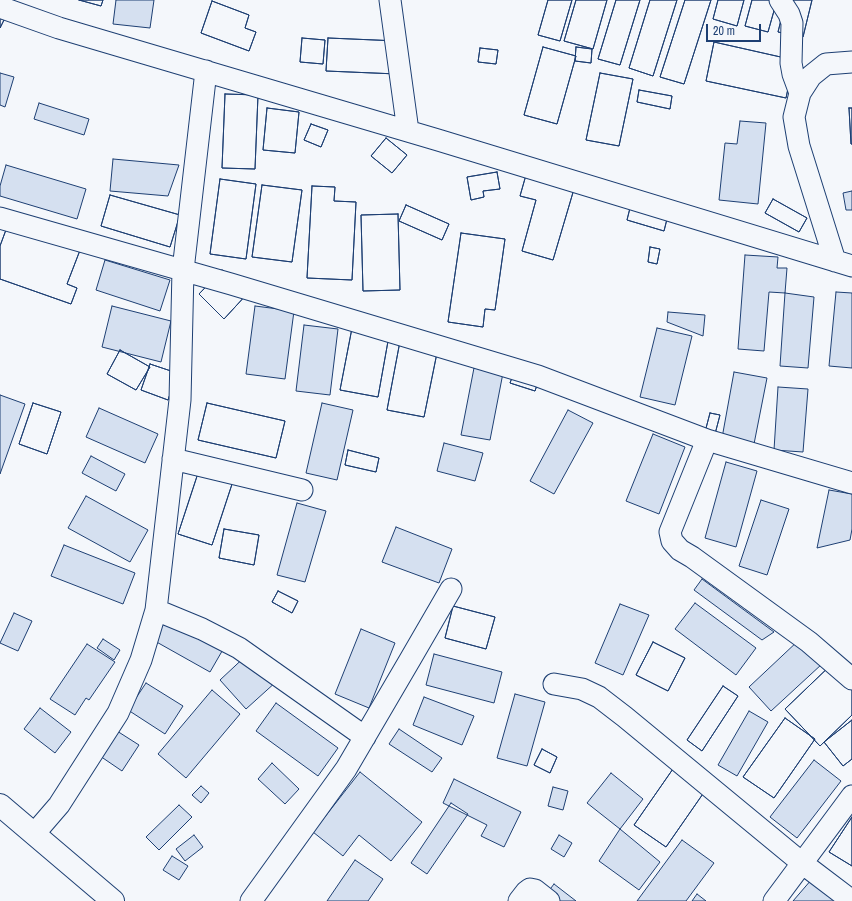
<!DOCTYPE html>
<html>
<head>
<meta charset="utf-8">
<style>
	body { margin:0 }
	#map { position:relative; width:852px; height:901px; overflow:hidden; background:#f4f7fb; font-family:"Archivo Narrow",sans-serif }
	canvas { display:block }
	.scale { position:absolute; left:706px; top:24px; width:55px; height:18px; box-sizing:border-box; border:2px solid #1d3f73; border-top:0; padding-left:5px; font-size:12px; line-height:14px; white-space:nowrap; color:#1d3f73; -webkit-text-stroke:3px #f4f7fb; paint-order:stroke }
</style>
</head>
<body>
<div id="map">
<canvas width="852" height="901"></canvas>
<div class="scale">20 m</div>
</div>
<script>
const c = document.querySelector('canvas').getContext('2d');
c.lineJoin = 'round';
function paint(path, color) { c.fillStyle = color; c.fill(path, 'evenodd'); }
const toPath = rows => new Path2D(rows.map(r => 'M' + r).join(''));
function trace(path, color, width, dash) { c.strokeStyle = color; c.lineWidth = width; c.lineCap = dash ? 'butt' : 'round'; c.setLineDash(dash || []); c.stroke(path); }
const building = toPath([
	[79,0,103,0,101,6,79,0],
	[79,0,103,0,101,6,79,0],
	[116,0,154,0,150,28,113,24,116,0],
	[548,0,572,0,560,41,538,35,548,0],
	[548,0,572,0,560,41,538,35,548,0],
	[576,0,607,0,593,49,564,41,576,0],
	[576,0,607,0,593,49,564,41,576,0],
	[616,0,640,0,620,65,598,59,616,0],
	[616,0,640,0,620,65,598,59,616,0],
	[650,0,677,0,653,76,629,68,650,0],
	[650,0,677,0,653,76,629,68,650,0],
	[685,0,711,0,684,84,660,77,685,0],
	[685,0,711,0,684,84,660,77,685,0],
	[718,0,744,0,737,26,713,19,718,0],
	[718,0,744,0,737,26,713,19,718,0],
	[752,0,777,0,768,32,745,26,752,0],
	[752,0,777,0,768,32,745,26,752,0],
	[786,0,812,0,803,37,778,32,786,0],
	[786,0,812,0,803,37,778,32,786,0],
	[212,1,249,15,245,28,256,32,249,51,201,33,212,1],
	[212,1,249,15,245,28,256,32,249,51,201,33,212,1],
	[0,18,4,20,0,28,0,18],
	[0,18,4,20,0,28,0,18],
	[302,38,325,40,323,64,300,62,302,38],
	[302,38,325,40,323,64,300,62,302,38],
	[328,38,398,41,397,74,326,71,328,38],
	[328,38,398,41,397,74,326,71,328,38],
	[714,42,794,60,786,98,706,81,714,42],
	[714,42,794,60,786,98,706,81,714,42],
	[543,47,576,56,557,124,524,115,543,47],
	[543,47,576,56,557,124,524,115,543,47],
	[576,47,592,49,591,63,575,61,576,47],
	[576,47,592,49,591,63,575,61,576,47],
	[480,48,498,50,496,64,478,62,480,48],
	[480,48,498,50,496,64,478,62,480,48],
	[0,73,14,77,5,107,0,105,0,73],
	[600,73,633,79,619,146,586,140,600,73],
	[600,73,633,79,619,146,586,140,600,73],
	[639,90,672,96,670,109,637,102,639,90],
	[639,90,672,96,670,109,637,102,639,90],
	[225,94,258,95,255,169,222,168,225,94],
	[225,94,258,95,255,169,222,168,225,94],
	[39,103,89,119,84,135,34,119,39,103],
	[267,108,299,112,295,153,263,150,267,108],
	[267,108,299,112,295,153,263,150,267,108],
	[849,108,852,108,852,144,851,144,849,108],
	[849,108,852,108,852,144,851,144,849,108],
	[740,121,766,123,758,204,719,200,725,143,737,144,740,121],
	[311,124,328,130,321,147,304,140,311,124],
	[311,124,328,130,321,147,304,140,311,124],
	[386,138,407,155,392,173,371,156,386,138],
	[386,138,407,155,392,173,371,156,386,138],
	[113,159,179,165,168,196,110,191,113,159],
	[6,165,86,189,77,219,0,196,0,186,6,165],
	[497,172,500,189,483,191,484,197,471,200,467,177,497,172],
	[497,172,500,189,483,191,484,197,471,200,467,177,497,172],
	[526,175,574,189,553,260,522,251,536,200,520,196,526,175],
	[526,175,574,189,553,260,522,251,536,200,520,196,526,175],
	[220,179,256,184,246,259,210,254,220,179],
	[220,179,256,184,246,259,210,254,220,179],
	[262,185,302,190,292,262,252,257,262,185],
	[262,185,302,190,292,262,252,257,262,185],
	[312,186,335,187,334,201,356,202,352,280,307,278,312,186],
	[312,186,335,187,334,201,356,202,352,280,307,278,312,186],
	[852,191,852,210,846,210,843,193,852,191],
	[110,195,180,215,170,247,101,226,110,195],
	[110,195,180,215,170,247,101,226,110,195],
	[773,199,807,218,799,232,765,213,773,199],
	[773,199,807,218,799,232,765,213,773,199],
	[406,205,449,224,442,240,399,221,406,205],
	[406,205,449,224,442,240,399,221,406,205],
	[630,208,667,219,664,231,627,220,630,208],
	[630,208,667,219,664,231,627,220,630,208],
	[398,214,400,290,363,291,361,215,398,214],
	[398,214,400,290,363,291,361,215,398,214],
	[10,219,82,245,67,284,77,288,71,304,0,279,0,246,10,219],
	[10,219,82,245,67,284,77,288,71,304,0,279,0,246,10,219],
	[461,233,505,239,495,310,485,309,483,327,448,322,461,233],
	[461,233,505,239,495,310,485,309,483,327,448,322,461,233],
	[650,247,660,249,657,264,648,262,650,247],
	[650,247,660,249,657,264,648,262,650,247],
	[745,255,778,257,777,268,787,268,785,293,769,292,764,351,738,349,745,255],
	[105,260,170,280,160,311,96,290,105,260],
	[222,270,247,294,224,319,199,294,222,270],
	[222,270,247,294,224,319,199,294,222,270],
	[836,292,852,293,852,368,829,366,836,292],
	[785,293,814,297,808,368,780,366,785,293],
	[112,306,171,321,161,362,102,347,112,306],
	[255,306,294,311,285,379,246,374,255,306],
	[668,312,705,315,703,336,667,322,668,312],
	[353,323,390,330,378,397,340,390,353,323],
	[353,323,390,330,378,397,340,390,353,323],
	[304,325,338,329,330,395,296,391,304,325],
	[657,328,692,336,675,405,640,397,657,328],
	[401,336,439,343,424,417,387,410,401,336],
	[401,336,439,343,424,417,387,410,401,336],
	[120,350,150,367,136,390,107,374,120,350],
	[120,350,150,367,136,390,107,374,120,350],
	[150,364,177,373,168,400,141,390,150,364],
	[150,364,177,373,168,400,141,390,150,364],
	[474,368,503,373,490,440,461,435,474,368],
	[515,370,539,379,535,391,510,383,515,370],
	[515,370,539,379,535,391,510,383,515,370],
	[734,372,767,378,754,444,722,438,734,372],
	[778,387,808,389,803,452,774,450,778,387],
	[0,395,25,404,0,474,0,395],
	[33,403,61,412,47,454,19,444,33,403],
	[33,403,61,412,47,454,19,444,33,403],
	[207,403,285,421,276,458,198,440,207,403],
	[207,403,285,421,276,458,198,440,207,403],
	[322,403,353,410,337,480,306,473,322,403],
	[99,408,158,434,145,463,86,437,99,408],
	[568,410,593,423,554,494,530,481,568,410],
	[710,413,720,415,715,434,705,432,710,413],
	[710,413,720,415,715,434,705,432,710,413],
	[653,434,685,447,659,514,626,501,653,434],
	[444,443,483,453,475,481,437,471,444,443],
	[348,450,379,458,376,472,345,465,348,450],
	[348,450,379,458,376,472,345,465,348,450],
	[91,456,125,474,116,491,82,473,91,456],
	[202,461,236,472,212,545,178,534,202,461],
	[202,461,236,472,212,545,178,534,202,461],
	[726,462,757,471,736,547,705,538,726,462],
	[829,490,852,494,852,529,850,540,817,548,829,490],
	[86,496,148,530,130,562,68,528,86,496],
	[761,500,789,509,767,575,739,566,761,500],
	[297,503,326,511,305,582,277,575,297,503],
	[396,527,452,549,439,583,382,562,396,527],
	[224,529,259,535,254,565,219,558,224,529],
	[224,529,259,535,254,565,219,558,224,529],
	[64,545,135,573,123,604,51,576,64,545],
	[702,579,774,632,762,640,694,590,702,579],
	[278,591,298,601,292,613,272,602,278,591],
	[278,591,298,601,292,613,272,602,278,591],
	[695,603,756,648,736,675,675,629,695,603],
	[620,604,649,615,623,675,595,663,620,604],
	[453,606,495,617,486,649,445,638,453,606],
	[453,606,495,617,486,649,445,638,453,606],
	[14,613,32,621,18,651,0,643,14,613],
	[168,613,225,646,210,672,153,640,168,613],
	[361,629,395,643,369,708,335,694,361,629],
	[103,639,120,650,114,660,97,648,103,639],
	[799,640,822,664,771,711,749,687,799,640],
	[653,642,685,658,668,691,636,675,653,642],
	[653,642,685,658,668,691,636,675,653,642],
	[87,644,115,662,89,700,86,698,75,715,50,699,87,644],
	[250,652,277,681,246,709,220,680,250,652],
	[434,654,502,672,494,703,426,685,434,654],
	[834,662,852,682,852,715,820,746,785,709,834,662],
	[834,662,852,682,852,715,820,746,785,709,834,662],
	[146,683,183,706,165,734,128,710,146,683],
	[723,686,738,696,702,751,687,740,723,686],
	[723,686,738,696,702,751,687,740,723,686],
	[212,690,240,714,186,778,158,754,212,690],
	[515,694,545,702,527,766,497,758,515,694],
	[424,697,474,716,462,745,413,725,424,697],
	[276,703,338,748,318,776,256,731,276,703],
	[40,708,71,732,55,753,24,729,40,708],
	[749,711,768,722,737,776,718,765,749,711],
	[785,718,815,739,774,798,743,777,785,718],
	[785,718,815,739,774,798,743,777,785,718],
	[852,720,852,759,843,766,824,742,852,720],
	[852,720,852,759,843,766,824,742,852,720],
	[399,729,442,758,432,772,389,744,399,729],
	[117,731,139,745,122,771,100,756,117,731],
	[542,749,557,757,550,773,534,765,542,749],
	[542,749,557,757,550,773,534,765,542,749],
	[814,760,841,781,797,838,770,817,814,760],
	[272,763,299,789,285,804,258,779,272,763],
	[675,766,707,788,666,847,634,825,675,766],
	[675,766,707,788,666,847,634,825,675,766],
	[360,772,422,822,391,861,359,835,343,856,313,832,360,772],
	[611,773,643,799,620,829,587,803,611,773],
	[454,779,521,812,504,847,481,836,487,825,443,803,454,779],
	[201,786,209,793,201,803,192,795,201,786],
	[553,787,568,791,563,810,548,806,553,787],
	[451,803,468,814,427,874,411,863,451,803],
	[179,805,192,817,159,850,146,837,179,805],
	[852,817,852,866,829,852,852,817],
	[852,817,852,866,829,852,852,817],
	[620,829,660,862,639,890,599,861,620,829],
	[194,835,203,847,185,861,176,849,194,835],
	[559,835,572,843,564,857,551,849,559,835],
	[682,840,714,863,686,901,637,901,682,840],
	[172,856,188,866,179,880,163,870,172,856],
	[355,860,383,879,368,901,327,901,355,860],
	[812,879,837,901,793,901,812,879],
	[554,884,576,901,541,901,554,884],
	[697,894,706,901,692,901,697,894]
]);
paint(building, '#d5e0f0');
trace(building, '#1d3f73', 1);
const minor = toPath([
	[390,0,408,131],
	[780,0,789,14,792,23,791,63,793,74,800,93],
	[0,7,59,28,438,140,852,266],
	[0,218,231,284,538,376,707,440,852,483],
	[835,261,799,146,794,117,800,93,811,76,826,64,852,62],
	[707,440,670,532,672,541,680,550,692,557,809,642,852,679],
	[173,459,302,490],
	[156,610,202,629,239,648,365,737],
	[554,684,582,689,599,697,625,717,802,863,852,901],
	[34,834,59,805,118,713,141,660,156,610,180,400,183,270,206,71],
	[251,901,346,769,411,658,451,589],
	[519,901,526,892,530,889,535,890,549,901],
	[774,901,852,796]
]);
const highway = toPath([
	[0,805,113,901]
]);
trace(minor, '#1d3f73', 23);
trace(highway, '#1d3f73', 24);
trace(minor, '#f4f7fb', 21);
trace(highway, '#f4f7fb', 22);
</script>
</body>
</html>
